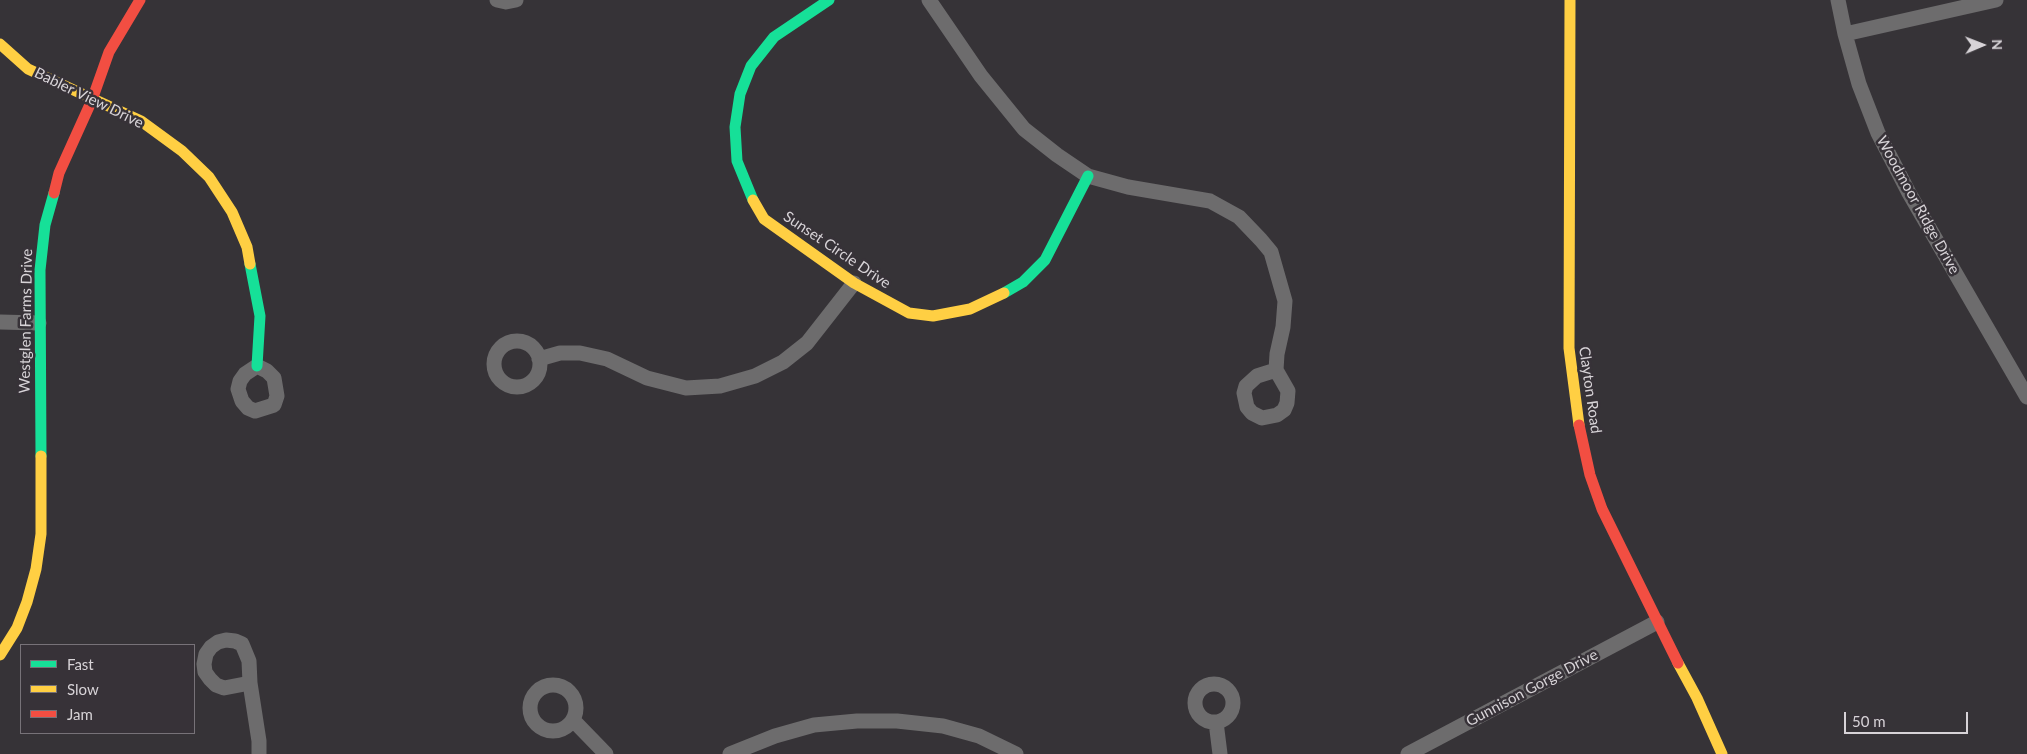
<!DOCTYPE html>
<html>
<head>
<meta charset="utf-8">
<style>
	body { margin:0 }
	#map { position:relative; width:2027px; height:754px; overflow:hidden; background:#363337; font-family:Lato,sans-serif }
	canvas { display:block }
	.legend { position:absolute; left:20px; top:644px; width:175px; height:90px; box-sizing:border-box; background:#373238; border:1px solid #777278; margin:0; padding:6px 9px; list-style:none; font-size:15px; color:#d7d3d7 }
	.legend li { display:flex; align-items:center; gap:10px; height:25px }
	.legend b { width:25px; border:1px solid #777278 }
	.north { position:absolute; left:1957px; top:20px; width:50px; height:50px; -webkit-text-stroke:4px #373238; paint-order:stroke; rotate:89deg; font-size:14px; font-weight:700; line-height:20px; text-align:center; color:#d7d3d7 }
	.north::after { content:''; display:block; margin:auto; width:18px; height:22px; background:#d7d3d7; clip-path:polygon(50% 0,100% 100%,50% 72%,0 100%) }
	.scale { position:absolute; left:1844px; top:712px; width:124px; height:22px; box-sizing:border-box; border:2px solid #d7d3d7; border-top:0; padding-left:6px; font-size:15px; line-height:18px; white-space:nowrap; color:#d7d3d7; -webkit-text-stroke:4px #373238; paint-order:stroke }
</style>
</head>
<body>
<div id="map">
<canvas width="2027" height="754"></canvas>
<ul class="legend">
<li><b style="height:6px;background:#16e098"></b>Fast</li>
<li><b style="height:6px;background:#ffcf43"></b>Slow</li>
<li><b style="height:6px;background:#f24e42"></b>Jam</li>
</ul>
<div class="north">N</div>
<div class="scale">50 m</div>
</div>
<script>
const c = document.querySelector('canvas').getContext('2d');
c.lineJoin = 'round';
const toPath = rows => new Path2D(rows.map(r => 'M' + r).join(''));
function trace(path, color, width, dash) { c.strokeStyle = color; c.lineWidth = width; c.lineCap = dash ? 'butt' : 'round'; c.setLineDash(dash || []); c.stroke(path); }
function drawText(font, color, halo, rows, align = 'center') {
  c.font = font + ' Lato,sans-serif'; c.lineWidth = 5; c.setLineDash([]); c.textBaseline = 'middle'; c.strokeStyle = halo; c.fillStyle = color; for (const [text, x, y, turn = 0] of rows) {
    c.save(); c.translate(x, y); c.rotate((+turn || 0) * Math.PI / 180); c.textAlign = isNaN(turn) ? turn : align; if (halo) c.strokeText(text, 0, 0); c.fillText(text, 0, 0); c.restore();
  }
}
trace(toPath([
	[497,0,506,2,516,0],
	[929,0,981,76,1024,129,1057,155,1088,176,1128,187,1210,201,1239,217,1261,240,1271,252,1285,301,1283,327,1277,354,1276,370],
	[1838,0,1845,34,1859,84,1878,133,1909,193,2027,397],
	[1845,34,1996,0],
	[0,322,39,323],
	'494 364a23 23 0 1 1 46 0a23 23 0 1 1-46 0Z',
	[539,359,560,353,580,353,607,359,647,378,686,388,720,386,755,376,783,362,807,343,854,283],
	[257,366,267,371,274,378,277,396,274,405,255,411,248,408,242,401,238,389,240,381,245,374,257,366],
	[1276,370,1288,391,1287,403,1284,410,1277,415,1262,418,1252,413,1247,407,1244,393,1246,386,1257,376,1276,370],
	[250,683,224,688,216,685,210,679,205,672,204,664,206,654,211,647,218,642,226,640,235,641,242,644,249,661,250,683,259,741,259,754],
	'1195 703a19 19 0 1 1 38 0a19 19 0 1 1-38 0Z',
	'530 708a23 23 0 1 1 46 0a23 23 0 1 1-46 0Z',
	[573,720,606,754],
	[1216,722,1220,754],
	[730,754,775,736,814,725,857,721,897,721,943,726,979,736,1016,754],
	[1408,754,1657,622]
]), '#6d6c6d', 15);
trace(toPath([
	[753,200,737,161,735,127,740,94,751,66,774,37,829,0],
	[250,264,260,316,257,366],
	[1004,293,1023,282,1045,260,1088,176],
	[41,456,40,270,45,225,54,193]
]), '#16e098', 11);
trace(toPath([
	[1570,0,1569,348,1579,425],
	[0,44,28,69,141,121,182,151,209,177,232,212,247,247,250,264],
	[753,200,764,219,854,283,909,313,933,316,970,309,1004,293],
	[0,655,17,628,27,602,36,569,41,534,41,456],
	[1678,663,1697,698,1722,754]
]), '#ffcf43', 11);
trace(toPath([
	[54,193,59,173,92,100,109,52,140,0],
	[1579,425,1590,475,1602,509,1678,663]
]), '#f24e42', 11);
drawText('15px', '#d7d3d7', '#373238', [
	["Babler View Drive",89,98,26],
	["Woodmoor Ridge Drive",1918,205,61],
	["Sunset Circle Drive",837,250,34],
	["Westglen Farms Drive",26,321,-89],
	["Clayton Road",1590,390,82],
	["Gunnison Gorge Drive",1532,688,-28]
]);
</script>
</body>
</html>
